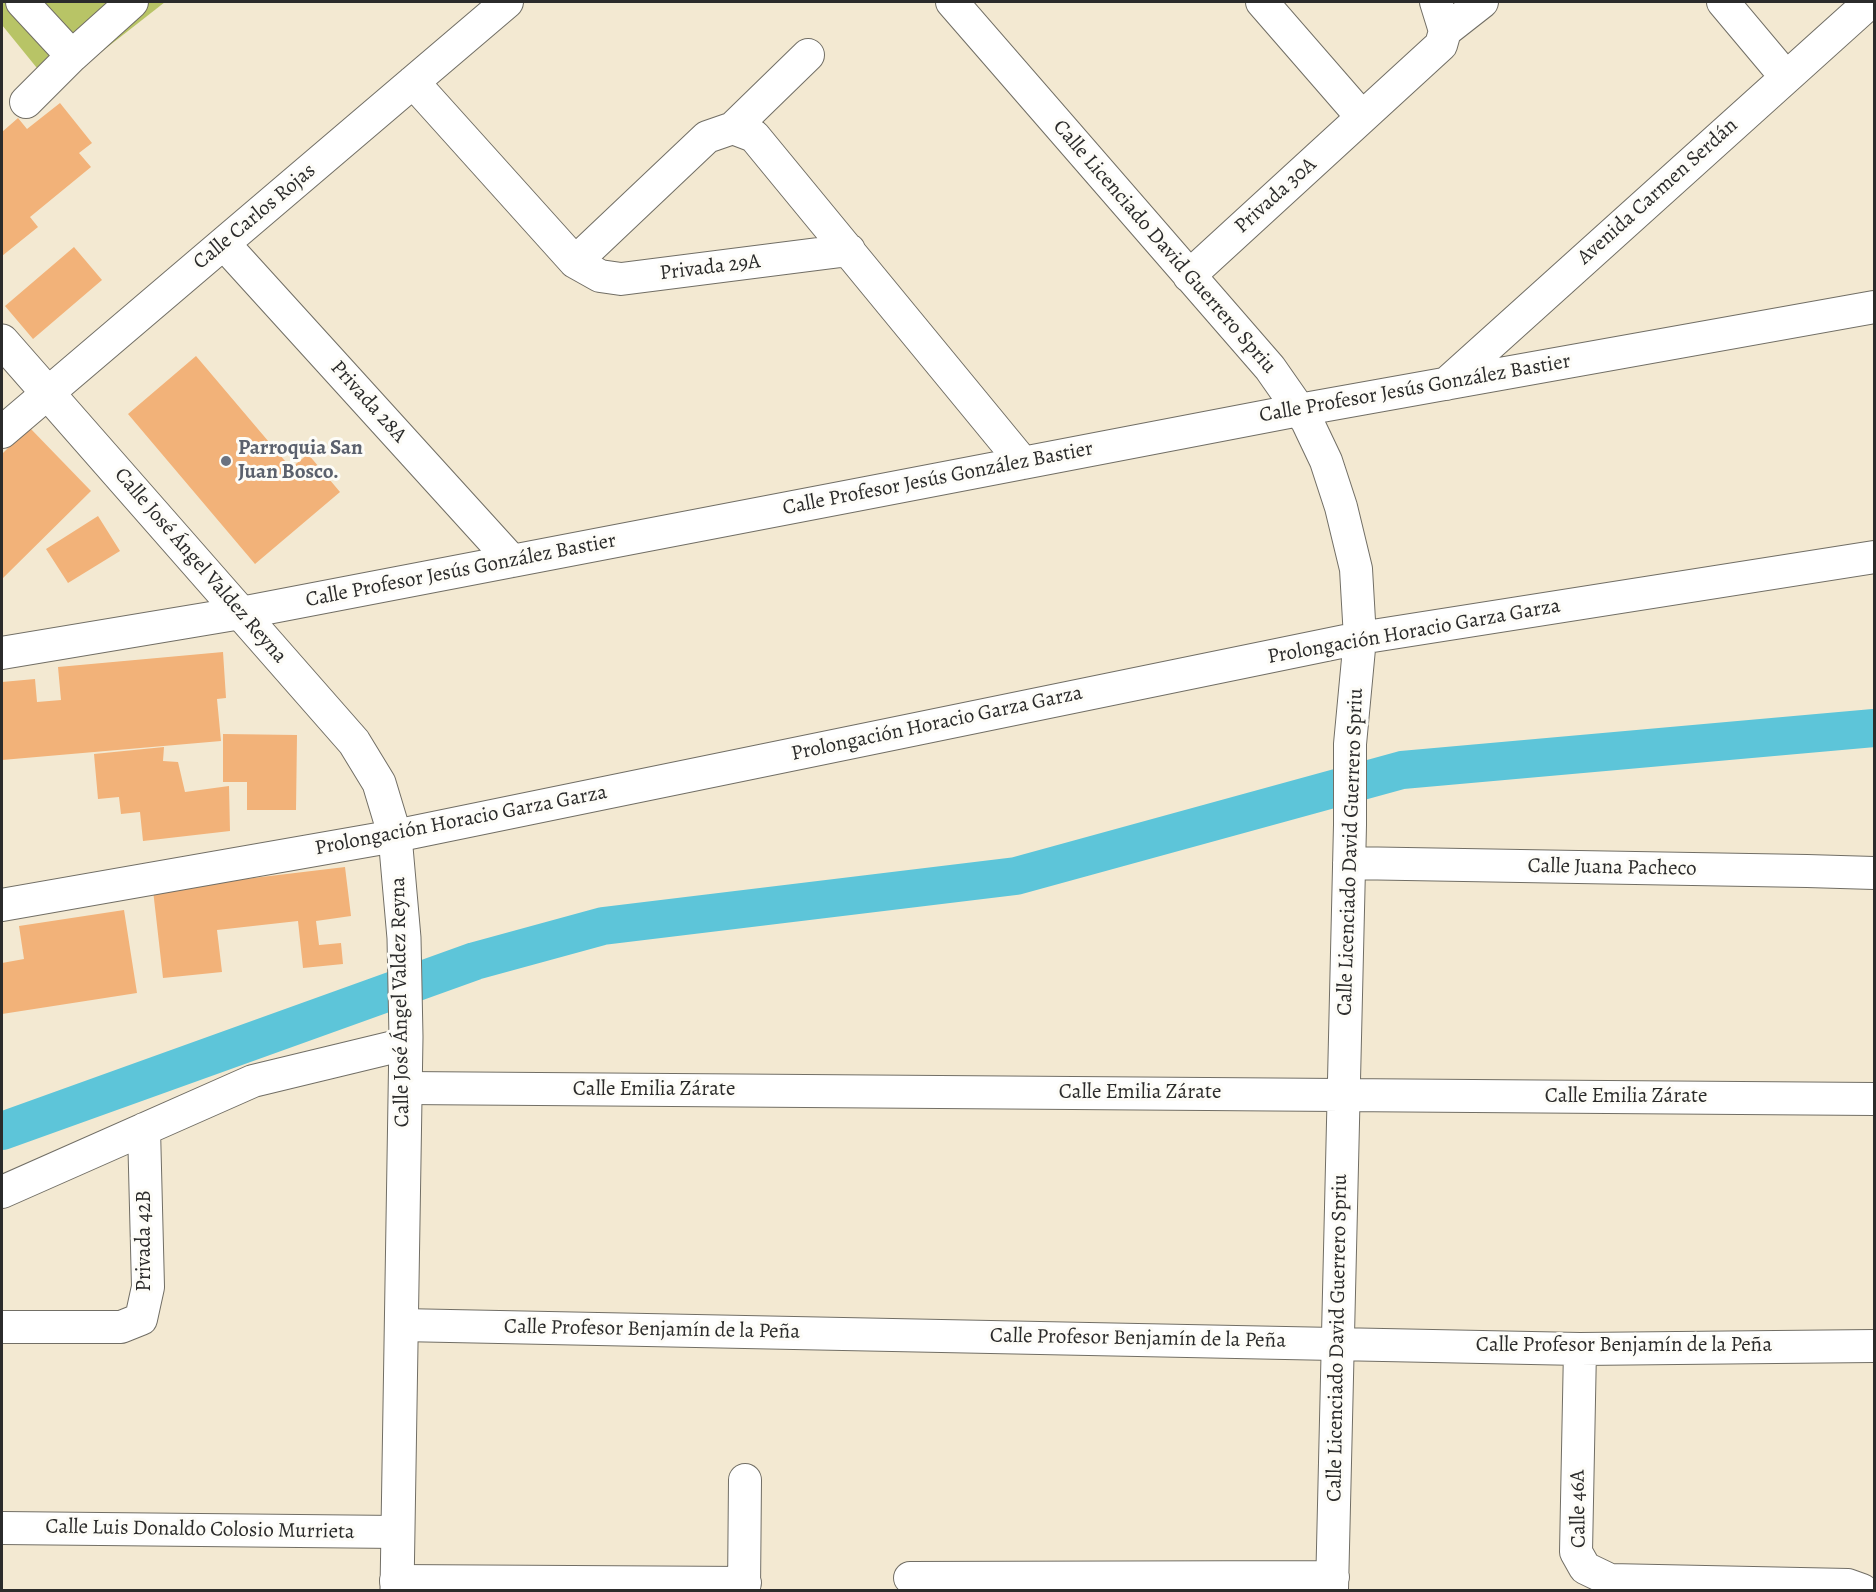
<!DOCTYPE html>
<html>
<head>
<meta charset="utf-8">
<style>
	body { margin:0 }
	#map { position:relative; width:1876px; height:1592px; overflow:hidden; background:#f3e9d2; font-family:Alegreya,serif }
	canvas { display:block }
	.frame { position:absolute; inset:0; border:3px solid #2b2b2b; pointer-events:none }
</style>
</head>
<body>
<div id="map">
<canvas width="1876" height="1592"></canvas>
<div class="frame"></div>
</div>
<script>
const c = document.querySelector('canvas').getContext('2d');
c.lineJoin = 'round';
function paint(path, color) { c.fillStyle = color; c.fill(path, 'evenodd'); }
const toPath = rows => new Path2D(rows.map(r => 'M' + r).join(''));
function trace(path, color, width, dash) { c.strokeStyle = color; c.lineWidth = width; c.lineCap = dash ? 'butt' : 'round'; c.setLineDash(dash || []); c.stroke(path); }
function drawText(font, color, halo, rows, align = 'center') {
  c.font = font + ' Alegreya,serif'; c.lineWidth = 6; c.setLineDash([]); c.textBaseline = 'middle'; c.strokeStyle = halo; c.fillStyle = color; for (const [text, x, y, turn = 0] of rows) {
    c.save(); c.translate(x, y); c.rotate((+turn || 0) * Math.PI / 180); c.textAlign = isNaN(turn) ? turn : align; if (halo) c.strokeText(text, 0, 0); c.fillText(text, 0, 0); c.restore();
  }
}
paint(toPath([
	[2,2,165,2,54,89,2,25]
]), '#b8c466');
trace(toPath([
	[2,1131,475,961,603,926,1016,876,1402,770,1874,728]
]), '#5dc5d9', 38);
paint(toPath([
	[60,103,92,143,79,153,91,167,30,217,38,227,2,256,2,132,18,118,27,129],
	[74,247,102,280,33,339,5,306],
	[196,356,291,468,308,454,340,492,255,564,128,414],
	[29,427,91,491,2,579,2,454],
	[98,516,120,551,68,583,46,549],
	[223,652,226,698,217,699,221,741,2,760,2,682,35,679,37,702,61,700,58,667],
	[223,734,297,735,296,810,247,810,247,782,223,782],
	[164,747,163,761,178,762,185,792,229,786,230,831,143,841,140,812,121,814,119,797,98,799,94,754],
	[345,867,351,916,316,921,319,945,341,943,343,964,303,968,298,921,217,930,222,972,163,978,153,890],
	[124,910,137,993,2,1014,2,963,24,959,19,926]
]), '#f2b279');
const street = toPath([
	[22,2,72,56],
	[952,2,1270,368,1307,421,1326,461,1341,507,1356,569,1360,638,1350,744,1350,825,1332,1590],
	[1262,2,1362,117],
	[1436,2,1445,31],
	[1723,2,1786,77],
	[413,82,575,262,600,276,621,279,849,250],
	[26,102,72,56,132,2],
	[733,128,754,136,1023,463],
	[224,244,512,561],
	[575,262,707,137,733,128,808,55],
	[1189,276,1441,45,1445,31,1482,2],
	[1446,384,1870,2],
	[2,432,507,2],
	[2,653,241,613,1299,410,1874,307],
	[1349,863,1807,871,1874,873],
	[2,905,395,836,1360,638,1874,557],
	[405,1088,1874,1099],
	[2,1192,253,1081,406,1044],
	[401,1325,1580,1349,1874,1346],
	[2,1327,121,1327,141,1319,148,1287,144,1129],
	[1580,1349,1576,1552,1585,1568,1610,1580,1848,1585,1862,1590],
	[2,1528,398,1532],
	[910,1578,1333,1577],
	[396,1581,745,1583],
	[744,1590,745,1480]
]);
const secondary = toPath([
	[2,341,354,742,379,783,395,836,404,938,406,1037,397,1590]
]);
trace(street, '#716e65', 34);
trace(secondary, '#716e65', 35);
trace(street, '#fff', 32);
trace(secondary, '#fff', 33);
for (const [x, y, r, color] of [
	[226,461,6,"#6b7280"]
]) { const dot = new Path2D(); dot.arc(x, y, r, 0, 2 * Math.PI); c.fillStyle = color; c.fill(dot); trace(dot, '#fdfcf7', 2); }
drawText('21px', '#2b2b2b', '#fdfcf7', [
	["Avenida Carmen Serdán",1658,192,-42],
	["Privada 30A",1276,196,-42],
	["Calle Carlos Rojas",255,217,-40],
	["Calle Licenciado David Guerrero Spriu",1164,247,49],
	["Privada 29A",710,268,-7],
	["Calle Profesor Jesús González Bastier",1415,389,-10],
	["Privada 28A",368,402,48],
	["Calle Profesor Jesús González Bastier",938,479,-11],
	["Calle José Ángel Valdez Reyna",200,566,49],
	["Calle Profesor Jesús González Bastier",461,571,-11],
	["Prolongación Horacio Garza Garza",1414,632,-10],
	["Prolongación Horacio Garza Garza",937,724,-12],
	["Prolongación Horacio Garza Garza",461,821,-11],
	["Calle Licenciado David Guerrero Spriu",1351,852,-88],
	["Calle Juana Pacheco",1612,868,1],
	["Calle José Ángel Valdez Reyna",401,1002,-91],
	["Calle Emilia Zárate",654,1090],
	["Calle Emilia Zárate",1140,1093],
	["Calle Emilia Zárate",1626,1097],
	["Privada 42B",145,1241,-90],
	["Calle Profesor Benjamín de la Peña",652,1330,1],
	["Calle Licenciado David Guerrero Spriu",1338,1338,-89],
	["Calle Profesor Benjamín de la Peña",1138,1339,1],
	["Calle Profesor Benjamín de la Peña",1624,1346],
	["Calle 46A",1579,1509,-91],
	["Calle Luis Donaldo Colosio Murrieta",200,1530,1]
]);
drawText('bold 21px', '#5b616d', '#fdfcf7', [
	["Parroquia San",238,449],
	["Juan Bosco.",238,473]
], 'left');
</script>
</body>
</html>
